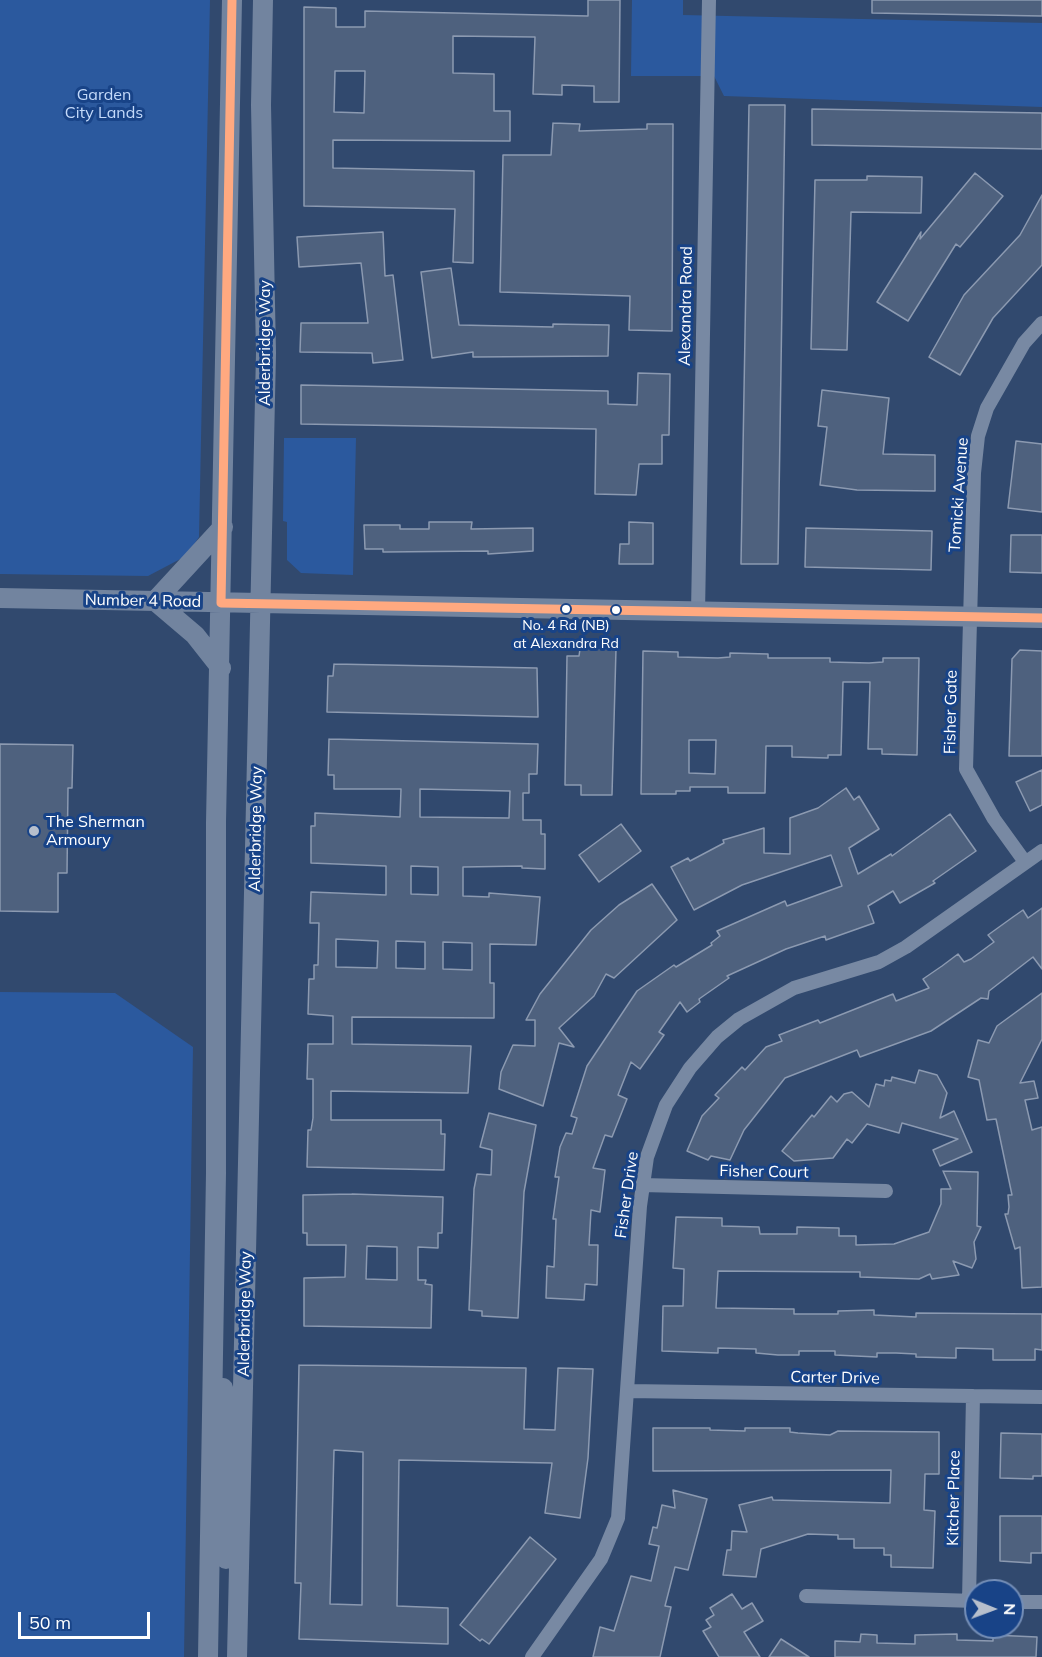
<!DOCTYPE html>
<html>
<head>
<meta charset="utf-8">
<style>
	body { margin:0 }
	#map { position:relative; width:1042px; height:1657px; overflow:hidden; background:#31496e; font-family:Mulish,sans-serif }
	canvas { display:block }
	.north { position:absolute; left:964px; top:1579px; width:60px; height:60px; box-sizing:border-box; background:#184387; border:2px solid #748eb7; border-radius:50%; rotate:91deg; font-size:16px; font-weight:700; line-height:24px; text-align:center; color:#fff }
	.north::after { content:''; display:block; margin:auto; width:21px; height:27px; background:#b7bfcc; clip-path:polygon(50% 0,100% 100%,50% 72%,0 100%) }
	.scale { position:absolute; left:18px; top:1612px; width:132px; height:27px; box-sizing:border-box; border:3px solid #fff; border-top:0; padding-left:8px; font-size:18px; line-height:21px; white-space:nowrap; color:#fff; -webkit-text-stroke:4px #184387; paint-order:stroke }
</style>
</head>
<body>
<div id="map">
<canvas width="1042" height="1657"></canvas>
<div class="north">N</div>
<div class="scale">50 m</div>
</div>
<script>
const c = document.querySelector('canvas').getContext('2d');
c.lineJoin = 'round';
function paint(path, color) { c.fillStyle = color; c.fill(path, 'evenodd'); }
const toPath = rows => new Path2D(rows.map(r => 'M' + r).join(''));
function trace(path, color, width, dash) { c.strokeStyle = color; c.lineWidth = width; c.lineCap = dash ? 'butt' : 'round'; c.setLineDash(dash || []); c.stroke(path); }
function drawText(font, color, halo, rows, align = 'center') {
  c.font = font + ' Mulish,sans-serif'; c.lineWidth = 6; c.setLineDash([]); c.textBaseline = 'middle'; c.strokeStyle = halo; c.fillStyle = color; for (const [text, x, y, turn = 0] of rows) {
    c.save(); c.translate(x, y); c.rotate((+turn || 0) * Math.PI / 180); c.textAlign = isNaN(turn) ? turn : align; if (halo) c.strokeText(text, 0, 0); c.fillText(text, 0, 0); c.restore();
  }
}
paint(toPath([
	[0,0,210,0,199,537,186,556,148,576,0,574],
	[632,0,683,0,683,15,1042,23,1042,107,724,96,714,76,631,76],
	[284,438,356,438,353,575,301,573,287,560,287,522,283,521],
	[0,992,115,993,193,1047,184,1657,0,1657]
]), '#2b599e');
const building = toPath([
	[588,0,620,0,619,102,594,102,594,86,562,85,562,95,533,94,535,37,453,36,453,73,494,74,494,111,510,111,510,141,333,140,333,168,474,171,473,263,453,262,455,209,304,206,304,7,336,8,336,27,365,27,365,11,588,16,588,0],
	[335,71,365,71,364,113,334,112,335,71],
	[872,0,1042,0,1042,16,872,13,872,0],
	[749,105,785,105,778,564,741,564,749,105],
	[812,109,1042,113,1042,149,812,145,812,109],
	[553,123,580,124,579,131,647,129,647,124,673,124,672,331,629,330,630,296,500,292,503,155,551,155,553,123],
	[975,173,1003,196,960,247,956,244,908,321,877,302,921,232,920,239,975,173],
	[867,176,922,177,921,213,851,212,847,350,811,349,815,180,867,180,867,176],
	[1042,195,1042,265,993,318,960,375,929,357,964,295,1020,235,1042,195],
	[383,232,385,276,393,275,403,360,373,363,372,353,300,352,301,323,368,323,361,263,299,267,297,237,383,232],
	[451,268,459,325,553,327,553,324,609,325,608,356,473,357,473,352,432,358,421,272,451,268],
	[638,373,670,374,669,435,662,435,662,464,639,464,636,495,595,494,596,429,301,424,301,385,608,391,608,404,637,405,638,373],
	[822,390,889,398,883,454,935,455,935,491,857,490,820,485,827,427,818,426,822,390],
	[1016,441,1042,444,1042,512,1008,508,1016,441],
	[429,522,472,522,471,529,533,528,533,551,488,554,488,551,383,552,383,549,365,549,364,525,400,525,400,529,429,529,429,522],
	[629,522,653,523,653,564,619,564,620,544,629,544,629,522],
	[806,528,932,531,931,570,805,567,806,528],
	[1011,535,1042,535,1042,573,1010,572,1011,535],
	[580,649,616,649,612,795,581,795,581,785,565,785,567,656,579,656,580,649],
	[1020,650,1042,651,1042,756,1009,756,1012,659,1020,650],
	[643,651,678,652,678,657,718,658,730,657,730,653,768,654,768,658,830,658,830,662,869,663,883,662,883,658,919,658,917,755,882,754,882,749,868,749,870,682,843,682,841,755,828,755,828,758,792,757,792,746,766,746,765,793,728,793,728,787,690,787,690,791,676,791,676,794,641,794,643,651],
	[689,740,716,740,715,774,689,773,689,740],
	[334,664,537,668,538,717,327,712,328,676,333,676,334,664],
	[329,739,538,744,537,774,529,774,529,793,523,793,523,820,541,820,541,834,545,834,545,869,522,868,522,866,463,867,463,896,489,897,489,893,540,897,536,945,490,944,490,983,494,983,494,1018,352,1017,352,1044,471,1046,468,1093,331,1091,331,1120,441,1120,441,1134,445,1134,444,1170,307,1167,308,1130,311,1130,313,1118,313,1079,307,1079,308,1044,333,1044,333,1016,308,1014,309,979,314,979,314,965,318,965,319,923,310,923,311,892,386,895,386,866,311,863,311,826,315,826,315,813,400,817,401,789,334,789,334,775,328,775,329,739],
	[420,789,510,791,509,818,420,817,420,789],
	[411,866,438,867,438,895,411,894,411,866],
	[336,939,378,941,377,968,336,967,336,939],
	[396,941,425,942,425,969,396,968,396,941],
	[443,942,472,943,472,970,443,969,443,942],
	[0,744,73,745,72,788,68,788,67,873,58,873,58,912,0,911,0,744],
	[1042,770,1042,805,1030,811,1016,782,1042,770],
	[846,788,854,800,859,796,879,829,849,848,858,874,891,854,892,856,950,814,976,851,933,881,935,883,900,903,893,891,868,906,874,923,826,940,825,936,786,949,727,976,729,978,699,999,700,1002,687,1012,680,1002,659,1032,664,1035,640,1069,631,1062,618,1095,627,1099,612,1137,605,1135,593,1168,605,1170,600,1212,591,1210,589,1245,598,1245,597,1285,585,1284,584,1300,546,1298,547,1266,554,1267,556,1219,553,1219,559,1177,555,1177,560,1147,566,1133,572,1134,577,1118,571,1116,587,1066,637,991,674,965,676,967,712,945,711,943,720,936,717,931,785,901,787,906,842,886,831,855,742,885,694,910,671,867,688,858,690,861,724,843,723,840,764,828,764,853,790,854,790,818,818,808,846,788],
	[621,824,641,851,599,882,579,855,621,824],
	[652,884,677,920,614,978,606,974,594,996,559,1028,574,1047,559,1043,543,1106,499,1089,501,1072,513,1045,535,1046,535,1020,526,1020,540,994,591,930,619,905,652,884],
	[1042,908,1042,969,1033,957,989,991,988,999,981,998,931,1031,860,1057,857,1050,785,1078,744,1130,730,1160,711,1156,708,1160,687,1151,702,1116,719,1098,715,1095,742,1067,745,1070,766,1047,782,1041,779,1035,818,1020,820,1023,893,994,896,1001,929,988,923,979,942,966,958,954,964,962,971,959,994,942,988,935,1013,917,1023,910,1028,918,1042,908],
	[1042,993,1042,1039,1020,1083,1034,1081,1038,1098,1025,1100,1032,1130,1042,1127,1042,1287,1022,1288,1020,1247,1015,1249,1005,1214,1008,1214,1009,1207,1008,1195,1012,1195,996,1119,987,1120,979,1080,968,1077,978,1040,989,1043,997,1026,1042,993],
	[919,1070,937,1075,947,1093,940,1118,954,1111,972,1152,940,1166,933,1150,958,1139,902,1123,899,1133,867,1124,852,1143,847,1139,833,1158,794,1161,782,1151,812,1115,814,1117,831,1096,837,1102,844,1094,852,1092,869,1107,876,1084,884,1086,885,1080,891,1081,892,1077,915,1083,919,1070],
	[489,1113,536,1125,524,1192,518,1318,482,1316,482,1311,469,1310,474,1189,477,1174,491,1175,492,1150,480,1147,489,1113],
	[943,1171,978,1172,977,1226,981,1227,974,1242,976,1259,972,1268,953,1261,959,1275,932,1279,930,1274,919,1279,860,1277,860,1272,718,1271,716,1308,788,1309,794,1309,794,1314,838,1314,838,1311,874,1310,874,1315,916,1317,916,1313,1042,1314,1042,1350,1035,1349,1035,1360,993,1360,993,1349,956,1348,956,1358,916,1357,916,1354,896,1353,877,1353,877,1357,835,1355,835,1351,799,1351,799,1355,778,1355,756,1353,756,1349,718,1348,718,1353,662,1351,663,1306,683,1306,684,1269,673,1268,676,1217,722,1218,722,1226,759,1227,760,1234,797,1234,797,1227,839,1228,839,1236,856,1236,856,1245,894,1244,929,1232,941,1204,941,1189,951,1189,943,1171],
	[352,1194,443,1197,442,1233,438,1233,438,1248,418,1247,418,1280,426,1280,425,1284,432,1285,431,1328,304,1326,304,1278,345,1277,346,1245,307,1245,307,1233,303,1233,303,1195,352,1194],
	[367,1246,397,1247,397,1280,366,1279,367,1246],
	[299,1365,526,1368,524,1429,555,1430,558,1368,593,1369,588,1458,580,1518,545,1513,552,1463,399,1460,397,1606,448,1608,448,1644,299,1639,301,1583,295,1583,299,1365],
	[334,1450,363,1452,362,1605,330,1604,334,1450],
	[653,1428,710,1428,710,1430,745,1431,745,1428,790,1428,790,1432,798,1433,830,1435,838,1431,939,1432,939,1474,925,1474,924,1510,935,1511,933,1568,891,1567,891,1555,884,1555,884,1548,854,1548,854,1539,838,1539,838,1535,808,1534,761,1549,756,1577,723,1575,727,1550,731,1550,732,1531,747,1532,739,1505,772,1497,773,1500,890,1503,891,1470,653,1471,653,1428],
	[1001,1433,1042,1434,1042,1476,1033,1476,1033,1479,1000,1478,1001,1433],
	[673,1490,707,1499,688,1570,675,1567,665,1606,671,1607,660,1657,593,1657,600,1627,614,1631,631,1576,651,1581,659,1546,649,1544,653,1527,657,1528,662,1505,675,1508,673,1490],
	[1000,1516,1042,1516,1042,1553,1031,1553,1031,1563,1000,1561,1000,1516],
	[530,1537,556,1559,489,1644,482,1639,480,1641,460,1625,530,1537],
	[732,1594,742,1609,752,1603,763,1621,744,1632,760,1657,719,1657,703,1631,711,1627,706,1620,714,1615,710,1608,732,1594],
	[861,1634,877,1635,877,1643,915,1644,915,1635,957,1634,957,1640,993,1641,993,1635,1037,1637,1036,1657,835,1657,835,1641,860,1642,861,1634],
	[781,1639,809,1657,769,1657,781,1639]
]);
paint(building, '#4e617e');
trace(building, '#8c9ab1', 1.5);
trace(toPath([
	[698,612,709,0],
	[1025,862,994,819,966,769,974,473,978,436,987,408,1024,343,1042,323],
	[642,1185,886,1191],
	[628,1391,1042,1397],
	[806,1596,976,1601],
	[969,1601,973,1396],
	[1012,1602,1042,1602],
	[532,1657,601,1559,618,1518,640,1206,647,1157,666,1105,690,1068,717,1037,739,1019,794,988,879,962,906,947,1042,851]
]), '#7889a3', 14);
trace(toPath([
	[0,598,1042,618],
	[155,601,223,527],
	[155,601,195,635,221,668],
	[223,1388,228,1422,226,1559],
	[208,1657,216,1173,216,822,232,0],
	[237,1657,266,353,261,105,263,0]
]), '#72849f', 20);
trace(toPath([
	[232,0,221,603,1042,618]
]), '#ffa980', 9);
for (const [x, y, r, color] of [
	[566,609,5,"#fff"],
	[616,610,5,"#fff"],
	[34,831,6,"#b7bfcc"]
]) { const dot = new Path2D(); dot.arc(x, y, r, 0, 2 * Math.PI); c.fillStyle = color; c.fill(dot); trace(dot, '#184387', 2); }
drawText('14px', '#fff', '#184387', [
	["No. 4 Rd (NB)",566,626],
	["at Alexandra Rd",566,644]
]);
drawText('16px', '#c4dafa', '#184387', [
	["Garden",104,95],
	["City Lands",104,113]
]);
drawText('16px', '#fff', '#184387', [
	["Alexandra Road",686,306,-89],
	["Alderbridge Way",265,343,-90],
	["Tomicki Avenue",959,495,-86],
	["Number 4 Road",143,601,1],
	["Fisher Gate",951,712,-89],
	["Alderbridge Way",256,829,-89],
	["Fisher Court",764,1172,1],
	["Fisher Drive",627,1195,-82],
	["Alderbridge Way",245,1314,-89],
	["Carter Drive",835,1378,1],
	["Kitcher Place",954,1498,-89]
]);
drawText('16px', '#fff', '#184387', [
	["The Sherman",46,822],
	["Armoury",46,840]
], 'left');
</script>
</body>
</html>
